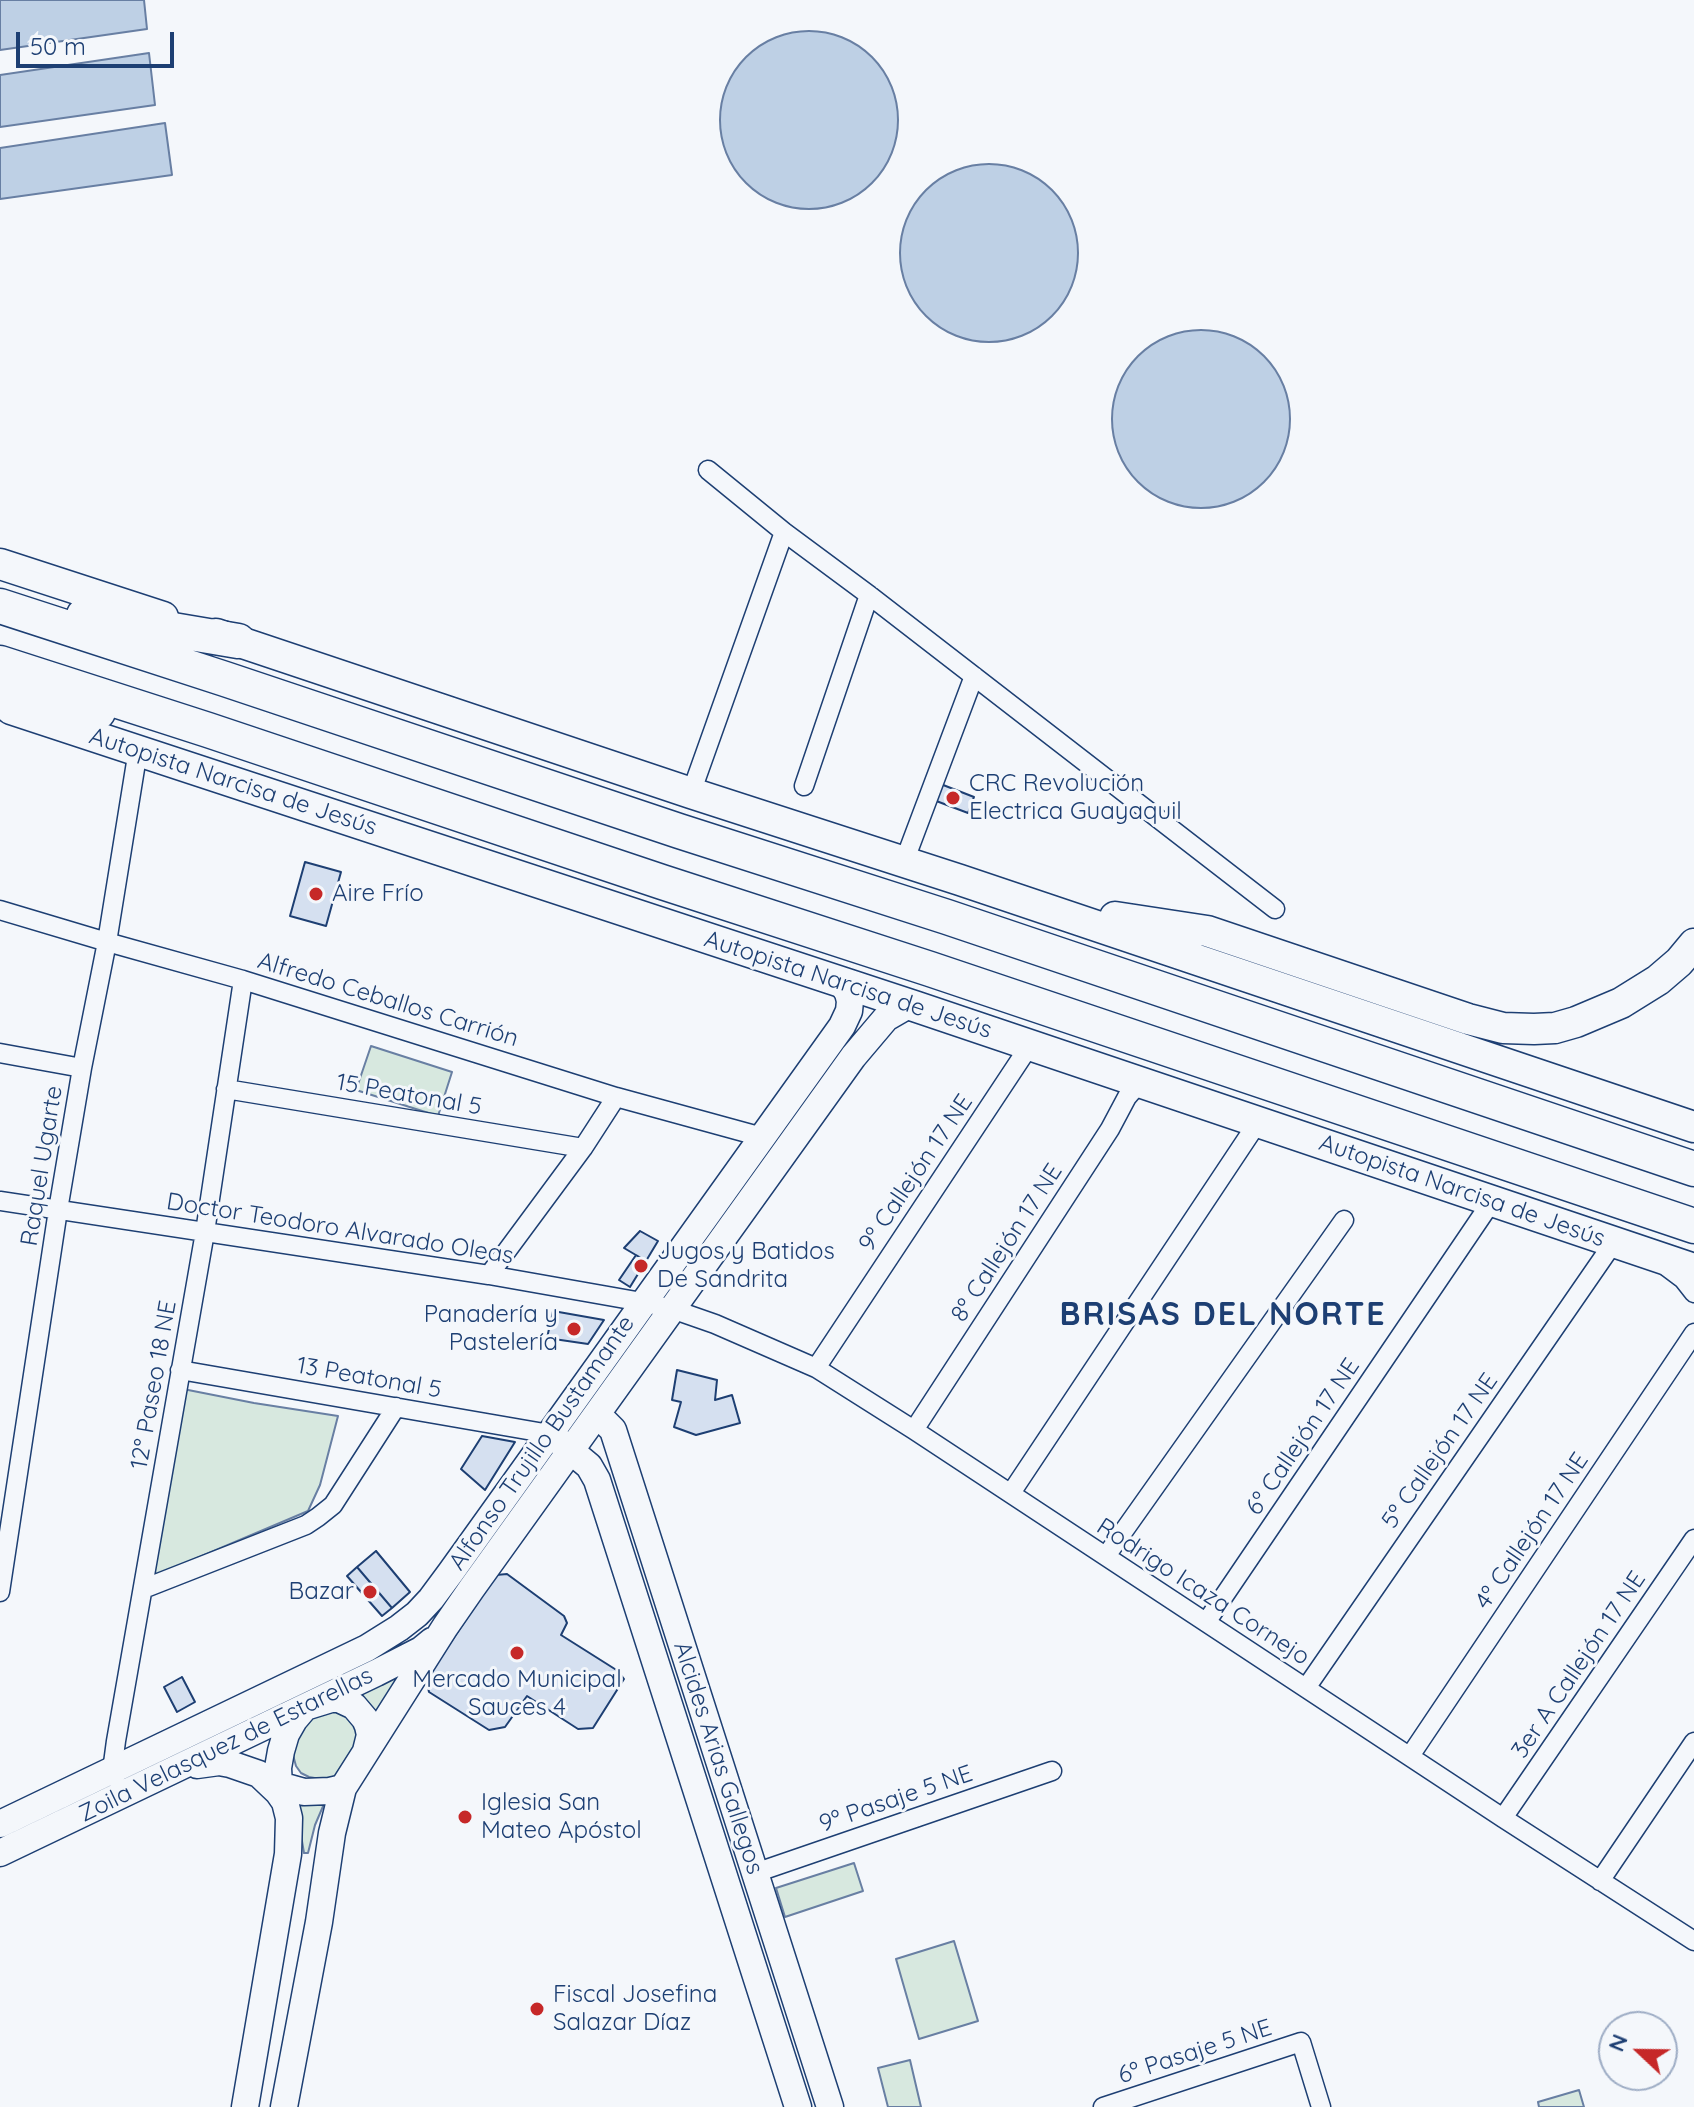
<!DOCTYPE html>
<html>
<head>
<meta charset="utf-8">
<style>
	body { margin:0 }
	#map { position:relative; width:1694px; height:2107px; overflow:hidden; background:#f4f7fb; font-family:Quicksand,sans-serif }
	canvas { display:block }
	.north { position:absolute; left:1598px; top:2011px; width:80px; height:80px; box-sizing:border-box; background:#f4f7fb; border:2px solid #9eadc5; border-radius:50%; rotate:292deg; font-size:22px; font-weight:700; line-height:32px; text-align:center; color:#1d3f73 }
	.north::after { content:''; display:block; margin:auto; width:28px; height:36px; background:#c62828; clip-path:polygon(50% 0,100% 100%,50% 72%,0 100%) }
	.scale { position:absolute; left:16px; top:32px; width:158px; height:36px; box-sizing:border-box; border:4px solid #1d3f73; border-top:0; padding-left:10px; font-size:24px; line-height:28px; white-space:nowrap; color:#1d3f73; -webkit-text-stroke:6px #f4f7fb; paint-order:stroke }
</style>
</head>
<body>
<div id="map">
<canvas width="1694" height="2107"></canvas>
<div class="north">N</div>
<div class="scale">50 m</div>
</div>
<script>
const c = document.querySelector('canvas').getContext('2d');
c.lineJoin = 'round';
function paint(path, color) { c.fillStyle = color; c.fill(path, 'evenodd'); }
const toPath = rows => new Path2D(rows.map(r => 'M' + r).join(''));
function trace(path, color, width, dash) { c.strokeStyle = color; c.lineWidth = width; c.lineCap = dash ? 'butt' : 'round'; c.setLineDash(dash || []); c.stroke(path); }
function drawText(font, color, halo, rows, align = 'center') {
  c.font = font + ' Quicksand,sans-serif'; c.lineWidth = 6; c.setLineDash([]); c.textBaseline = 'middle'; c.strokeStyle = halo; c.fillStyle = color; for (const [text, x, y, turn = 0] of rows) {
    c.save(); c.translate(x, y); c.rotate((+turn || 0) * Math.PI / 180); c.textAlign = isNaN(turn) ? turn : align; if (halo) c.strokeText(text, 0, 0); c.fillText(text, 0, 0); c.restore();
  }
}
const green = toPath([
	[371,1046,452,1072,438,1116,356,1090,371,1046],
	[178,1388,254,1403,338,1416,320,1485,308,1511,150,1578,178,1388],
	[398,1674,402,1680,376,1719,354,1695,398,1674],
	[330,1709,350,1717,360,1737,335,1776,326,1780,309,1777,301,1773,296,1766,293,1755,295,1735,309,1716,330,1709],
	[295,1800,316,1805,324,1804,315,1825,308,1853,304,1853,295,1800],
	[854,1863,863,1891,785,1917,776,1888,854,1863],
	[954,1941,978,2021,919,2039,896,1959,954,1941],
	[910,2060,921,2107,888,2107,878,2068,910,2060],
	[1579,2090,1584,2107,1539,2107,1538,2102,1579,2090]
]);
paint(green, '#d7e8df');
trace(green, '#687fa3', 2);
const water = toPath([
	[0,0,144,0,147,29,0,50,0,0],
	'720 120a89 89 0 1 1 178 0a89 89 0 1 1-178 0Z',
	[149,53,155,105,0,127,0,75,149,53],
	[165,123,172,175,0,199,0,148,165,123],
	'900 253a89 89 0 1 1 178 0a89 89 0 1 1-178 0Z',
	'1112 419a89 89 0 1 1 178 0a89 89 0 1 1-178 0Z'
]);
paint(water, '#bed0e5');
trace(water, '#687fa3', 2);
const building = toPath([
	[938,783,974,797,968,813,931,799,938,783],
	[305,862,341,872,326,926,290,916,305,862],
	[640,1231,658,1241,646,1261,624,1248,640,1231],
	[636,1255,646,1261,630,1287,619,1280,636,1255],
	[553,1311,604,1320,588,1344,547,1338,553,1311],
	[677,1370,717,1380,715,1400,732,1395,740,1423,696,1435,674,1427,681,1402,672,1400,677,1370],
	[482,1436,515,1442,485,1490,461,1469,482,1436],
	[376,1551,410,1592,392,1608,357,1567,376,1551],
	[357,1567,392,1608,382,1616,347,1576,357,1567],
	[507,1574,564,1616,567,1623,561,1635,618,1671,624,1679,593,1728,578,1729,527,1696,505,1727,489,1730,429,1692,426,1679,496,1575,507,1574],
	[182,1677,195,1702,177,1712,164,1687,182,1677]
]);
paint(building, '#d5e0f0');
trace(building, '#1d3f73', 2);
const street = toPath([
	[708,470,784,532,869,595,1275,909],
	[804,786,869,595],
	[691,793,784,532],
	[904,862,974,676],
	[0,910,107,942,243,980,616,1097,762,1137],
	[0,1053,82,1068],
	[226,1089,583,1148],
	[0,1201,489,1275,642,1302,672,1309,715,1324,816,1368,914,1430,1503,1818,1694,1941],
	[1667,1267,1683,1279,1694,1293],
	[489,1275,583,1148,616,1097],
	[816,1368,1030,1045],
	[180,1370,550,1434],
	[914,1430,1110,1129,1127,1097,1140,1082],
	[1011,1493,1258,1122],
	[1106,1556,1344,1220],
	[143,1589,306,1525,318,1517,333,1505,396,1407],
	[0,1592,58,1210,82,1068,107,942,138,750],
	[1207,1621,1492,1201],
	[1306,1688,1614,1242],
	[1410,1756,1694,1333],
	[115,1778,112,1771,116,1741,205,1232,243,980],
	[1503,1818,1694,1539],
	[755,1873,1052,1771],
	[1600,1881,1694,1742],
	[1103,2107,1301,2042,1321,2107]
]);
const secondary = toPath([
	[597,1414,613,1430,830,2107],
	[559,1441,589,1466,597,1480,798,2107],
	[197,1765,219,1762,230,1764,259,1774,278,1792,285,1802,289,1818,288,1854,245,2107],
	[269,1780,279,1785,304,1792,330,1791,343,1788],
	[284,1800,279,1785,278,1768,281,1751,286,1734,294,1720,305,1707,331,1699,339,1699,354,1706,365,1719,368,1726,370,1735,366,1751],
	[0,1824,367,1648,399,1628,417,1614,431,1599,451,1572,842,1026,849,1011,850,1001,848,993,842,983],
	[0,1853,376,1673,421,1650,432,1641],
	[284,2107,319,1922,332,1833,343,1788,445,1627,472,1588,853,1057,886,1018,905,1007,917,1007]
]);
const primary = toPath([
	[0,564,163,617],
	[216,634,691,793,960,880,1694,1127],
	[11,709,917,1007,1694,1269],
	[1115,917,1207,931,1468,1019,1503,1028,1534,1029,1555,1028,1576,1022,1621,1003,1658,980,1679,962,1694,944]
]);
const highway = toPath([
	[0,606,225,679,679,831,947,917,1694,1169],
	[84,615,238,641],
	[0,663,208,730,662,882,930,969,1694,1226],
	[0,696,98,712]
]);
trace(street, '#1d3f73', 21);
trace(secondary, '#1d3f73', 29);
trace(primary, '#1d3f73', 33);
trace(highway, '#1d3f73', 37);
trace(street, '#f4f7fb', 18);
trace(secondary, '#f4f7fb', 26);
trace(primary, '#f4f7fb', 30);
trace(highway, '#f4f7fb', 34);
for (const [x, y, r, color] of [
	[953,798,8,"#c62828"],
	[316,894,8,"#c62828"],
	[641,1266,8,"#c62828"],
	[574,1329,8,"#c62828"],
	[370,1592,8,"#c62828"],
	[517,1653,8,"#c62828"],
	[465,1817,8,"#c62828"],
	[537,2009,8,"#c62828"]
]) { const dot = new Path2D(); dot.arc(x, y, r, 0, 2 * Math.PI); c.fillStyle = color; c.fill(dot); trace(dot, '#f4f7fb', 3); }
drawText('24px', '#1d3f73', '#f4f7fb', [
	["Autopista Narcisa de Jesús",233,782,18],
	["Autopista Narcisa de Jesús",848,985,18],
	["Alfredo Ceballos Carrión",388,1000,17],
	["15 Peatonal 5",409,1095,10],
	["Raquel Ugarte",42,1166,-81],
	["9º Callejón 17 NE",916,1173,-56],
	["Autopista Narcisa de Jesús",1462,1191,19],
	["Doctor Teodoro Alvarado Oleas",340,1229,9],
	["8º Callejón 17 NE",1007,1243,-57],
	["13 Peatonal 5",369,1378,10],
	["12° Paseo 18 NE",154,1385,-80],
	["6º Callejón 17 NE",1303,1437,-56],
	["Alfonso Trujillo Bustamante",542,1443,-55],
	["5º Callejón 17 NE",1440,1451,-55],
	["4º Callejón 17 NE",1532,1531,-56],
	["Rodrigo Icaza Cornejo",1203,1592,33],
	["3er A Callejón 17 NE",1579,1665,-56],
	["Zoila Velasquez de Estarellas",226,1745,-26],
	["Alcides Arias Gallegos",718,1758,72],
	["9º Pasaje 5 NE",896,1799,-19],
	["6º Pasaje 5 NE",1195,2052,-18]
]);
drawText('24px', '#1d3f73', '#f4f7fb', [
	["CRC Revolución",969,784],
	["Electrica Guayaquil",969,812],
	["Aire Frío",332,894],
	["Jugos y Batidos",657,1252],
	["De Sandrita",657,1280],
	["Panadería y",558,1315,"right"],
	["Pastelería",558,1343,"right"],
	["Bazar",354,1592,"right"],
	["Mercado Municipal",517,1680,"center"],
	["Sauces 4",517,1708,"center"],
	["Iglesia San",481,1803],
	["Mateo Apóstol",481,1831],
	["Fiscal Josefina",553,1995],
	["Salazar Díaz",553,2023]
], 'left');
c.letterSpacing = '2px';
drawText('bold 32px', '#1d3f73', '#f4f7fb', [
	["BRISAS DEL NORTE",1223,1315]
]);
c.letterSpacing = '0px';
</script>
</body>
</html>
